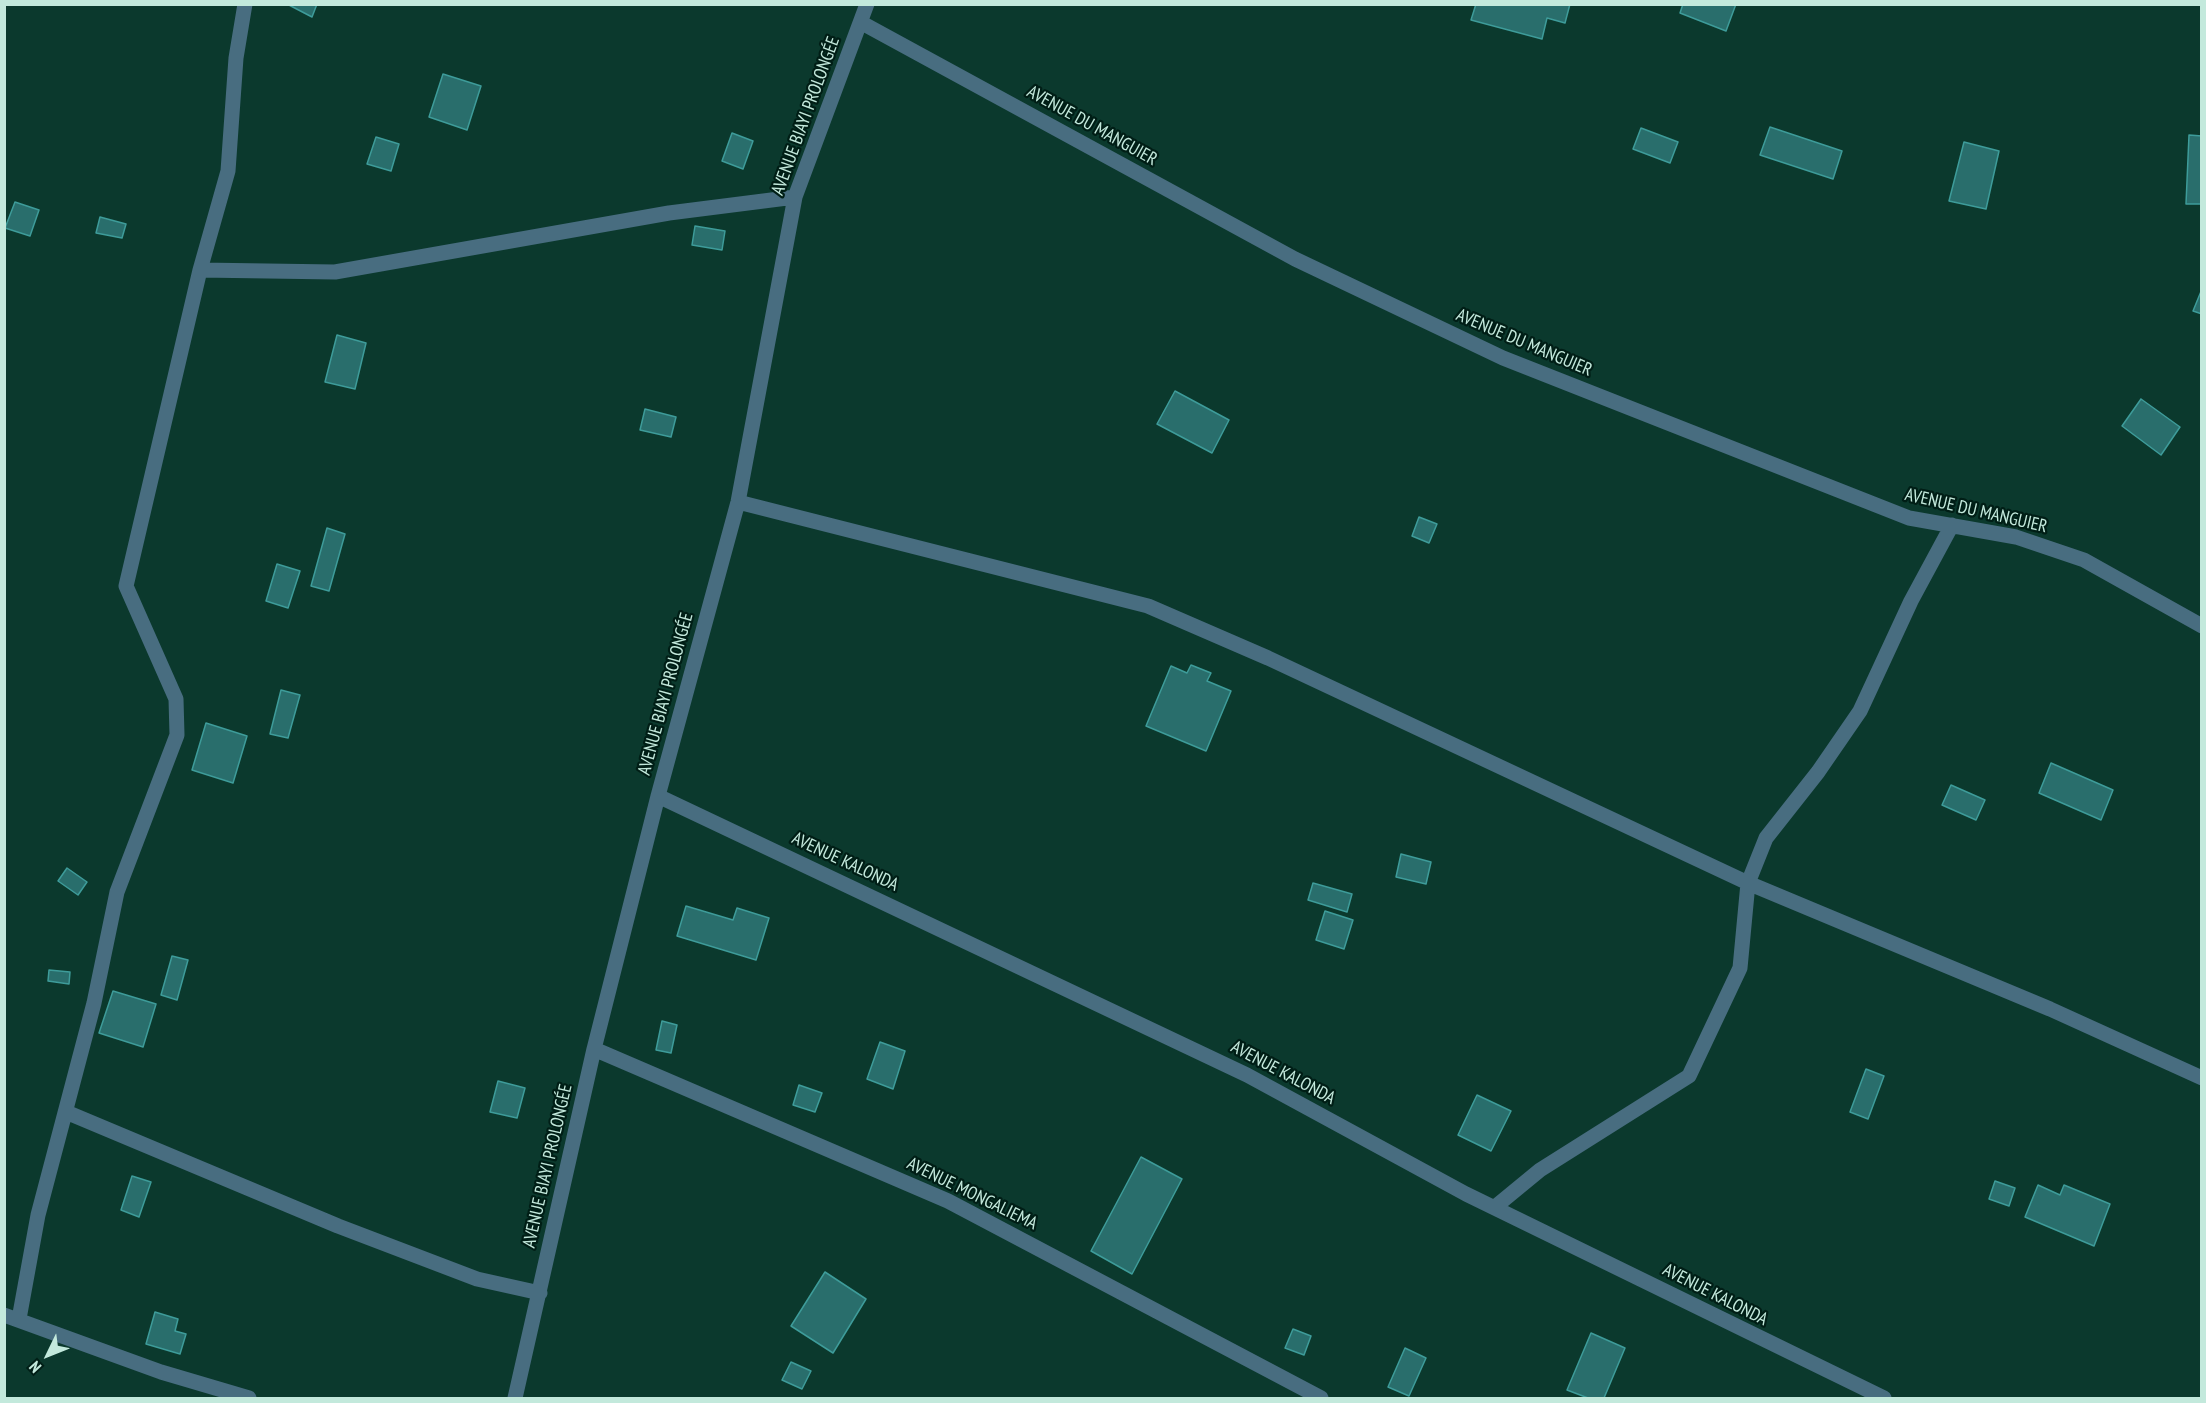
<!DOCTYPE html>
<html>
<head>
<meta charset="utf-8">
<style>
	body { margin:0 }
	#map { position:relative; width:2206px; height:1403px; overflow:hidden; background:#0b392d; font-family:"PT Sans Narrow",sans-serif }
	canvas { display:block }
	.frame { position:absolute; inset:0; border:6px solid #c3e9dc; pointer-events:none }
	.north { position:absolute; left:18px; top:1325px; width:60px; height:60px; -webkit-text-stroke:4px #001e16; paint-order:stroke; rotate:227deg; font-size:16px; font-weight:700; line-height:24px; text-align:center; color:#c3e9dc }
	.north::after { content:''; display:block; margin:auto; width:21px; height:27px; background:#c3e9dc; clip-path:polygon(50% 0,100% 100%,50% 72%,0 100%) }
</style>
</head>
<body>
<div id="map">
<canvas width="2206" height="1403"></canvas>
<div class="frame"></div>
<div class="north">N</div>
</div>
<script>
const c = document.querySelector('canvas').getContext('2d');
c.lineJoin = 'round';
function paint(path, color) { c.fillStyle = color; c.fill(path, 'evenodd'); }
const toPath = rows => new Path2D(rows.map(r => 'M' + r).join(''));
function trace(path, color, width, dash) { c.strokeStyle = color; c.lineWidth = width; c.lineCap = dash ? 'butt' : 'round'; c.setLineDash(dash || []); c.stroke(path); }
function drawText(font, color, halo, rows, align = 'center') {
  c.font = font + ' "PT Sans Narrow",sans-serif'; c.lineWidth = 4.5; c.setLineDash([]); c.textBaseline = 'middle'; c.strokeStyle = halo; c.fillStyle = color; for (const [text, x, y, turn = 0] of rows) {
    c.save(); c.translate(x, y); c.rotate((+turn || 0) * Math.PI / 180); c.textAlign = isNaN(turn) ? turn : align; if (halo) c.strokeText(text, 0, 0); c.fillText(text, 0, 0); c.restore();
  }
}
const building = toPath([
	[287,4,317,4,312,17,287,4],
	[1476,4,1570,4,1565,23,1547,18,1542,39,1471,20,1476,4],
	[1683,4,1736,4,1726,31,1680,13,1683,4],
	[443,74,481,86,467,130,429,117,443,74],
	[1770,127,1842,151,1833,179,1760,155,1770,127],
	[1641,128,1678,142,1670,163,1633,149,1641,128],
	[732,133,753,141,743,169,722,161,732,133],
	[2189,135,2202,136,2202,204,2186,204,2189,135],
	[376,137,399,144,391,171,367,164,376,137],
	[1964,142,1999,151,1986,209,1949,201,1964,142],
	[15,202,39,210,30,236,5,228,15,202],
	[100,217,126,224,122,238,96,233,100,217],
	[695,226,725,231,722,250,692,245,695,226],
	[2202,289,2202,314,2193,311,2202,289],
	[337,335,366,343,355,389,325,382,337,335],
	[1175,391,1229,420,1212,453,1157,424,1175,391],
	[2141,399,2180,427,2161,455,2122,426,2141,399],
	[645,409,676,417,671,437,640,430,645,409],
	[1419,517,1437,524,1429,543,1412,536,1419,517],
	[327,528,345,534,329,591,311,586,327,528],
	[277,564,300,571,288,608,266,601,277,564],
	[1191,665,1211,673,1207,681,1231,691,1206,751,1146,726,1171,666,1187,673,1191,665],
	[281,690,300,695,288,738,270,734,281,690],
	[206,723,247,736,233,783,192,770,206,723],
	[2051,763,2113,790,2101,820,2039,793,2051,763],
	[1951,785,1985,800,1976,820,1942,805,1951,785],
	[1401,854,1431,862,1426,884,1396,877,1401,854],
	[67,868,87,882,78,895,58,881,67,868],
	[1313,883,1352,894,1347,912,1308,900,1313,883],
	[686,906,733,920,737,908,769,918,756,960,677,936,686,906],
	[1325,911,1353,920,1344,949,1316,940,1325,911],
	[172,956,188,960,177,1000,161,995,172,956],
	[49,970,70,972,69,984,48,981,49,970],
	[113,991,156,1004,143,1047,99,1033,113,991],
	[662,1021,677,1025,671,1053,656,1050,662,1021],
	[880,1042,905,1051,893,1089,867,1079,880,1042],
	[1866,1069,1884,1076,1868,1119,1850,1112,1866,1069],
	[498,1081,525,1088,517,1118,490,1112,498,1081],
	[799,1085,822,1093,815,1112,793,1105,799,1085],
	[1477,1095,1511,1111,1491,1151,1458,1135,1477,1095],
	[1141,1157,1182,1179,1132,1274,1091,1251,1141,1157],
	[132,1176,151,1182,139,1217,121,1210,132,1176],
	[1995,1181,2015,1188,2009,1206,1989,1199,1995,1181],
	[2038,1185,2060,1195,2064,1185,2110,1204,2094,1246,2025,1217,2038,1185],
	[825,1272,866,1299,833,1353,791,1326,825,1272],
	[155,1312,178,1319,175,1331,186,1334,180,1354,146,1344,155,1312],
	[1293,1329,1311,1336,1304,1355,1285,1348,1293,1329],
	[1591,1333,1625,1348,1604,1398,1588,1398,1567,1390,1591,1333],
	[1405,1348,1426,1358,1409,1396,1388,1387,1405,1348],
	[791,1362,811,1371,802,1389,782,1380,791,1362]
]);
paint(building, '#296e6c');
trace(building, '#3e9c9a', 1.5);
trace(toPath([
	[862,23,1295,259,1503,358,1909,518,2016,537,2084,560,2202,626],
	[200,270,335,272,669,213,795,197],
	[738,502,1148,606,1268,658,1748,883,2050,1009,2202,1078],
	[658,796,1247,1075,1466,1194,1884,1398],
	[594,1049,948,1201,1321,1398],
	[66,1112,338,1226,477,1279,540,1293],
	[1495,1207,1540,1170,1689,1076,1740,968,1748,883,1766,838,1818,772,1860,711,1911,601,1952,525],
	[4,1315,161,1372,249,1398],
	[19,1319,38,1215,94,1003,117,892,177,735,176,699,126,586,200,270,228,171,236,58,245,4],
	[515,1398,594,1049,658,796,738,502,795,197,867,4]
]), '#486d80', 15);
drawText('18px', '#c3e9dc', '#001e16', [
	["AVENUE BIAYI PROLONGÉE",806,116,-70],
	["AVENUE DU MANGUIER",1092,126,29],
	["AVENUE DU MANGUIER",1524,343,23],
	["AVENUE DU MANGUIER",1976,511,13],
	["AVENUE BIAYI PROLONGÉE",666,694,-75],
	["AVENUE KALONDA",845,862,25],
	["AVENUE KALONDA",1283,1073,28],
	["AVENUE BIAYI PROLONGÉE",548,1166,-77],
	["AVENUE MONGALIEMA",972,1194,26],
	["AVENUE KALONDA",1715,1295,27]
]);
</script>
</body>
</html>
